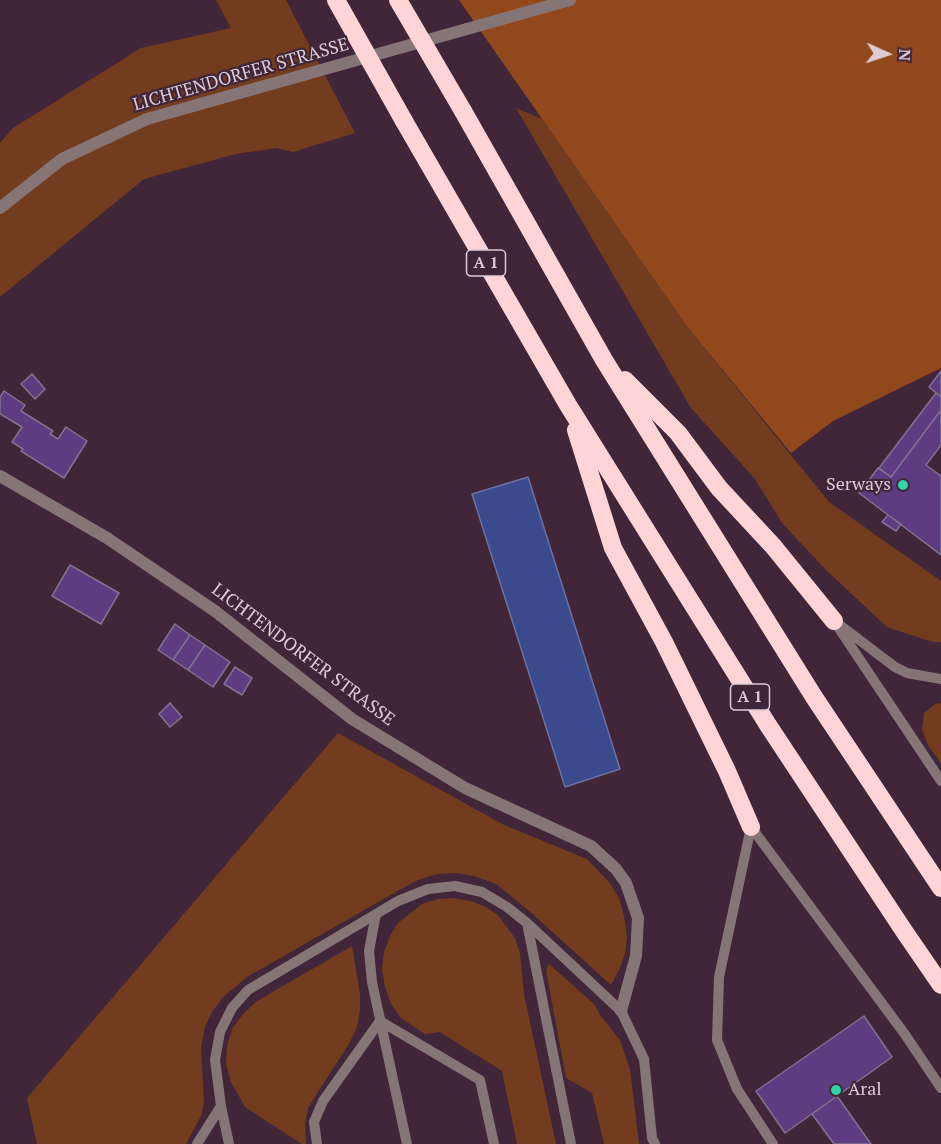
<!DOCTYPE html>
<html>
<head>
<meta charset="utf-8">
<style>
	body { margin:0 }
	#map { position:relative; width:941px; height:1144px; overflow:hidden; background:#402638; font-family:"PT Serif",serif }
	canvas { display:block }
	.north { position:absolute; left:857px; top:24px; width:60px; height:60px; -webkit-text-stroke:4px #402638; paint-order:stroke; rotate:93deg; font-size:16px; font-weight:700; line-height:24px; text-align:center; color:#ddccd6 }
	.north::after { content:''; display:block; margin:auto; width:21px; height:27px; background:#ddccd6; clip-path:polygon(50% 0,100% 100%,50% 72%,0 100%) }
</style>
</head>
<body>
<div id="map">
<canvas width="941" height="1144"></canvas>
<div class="north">N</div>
</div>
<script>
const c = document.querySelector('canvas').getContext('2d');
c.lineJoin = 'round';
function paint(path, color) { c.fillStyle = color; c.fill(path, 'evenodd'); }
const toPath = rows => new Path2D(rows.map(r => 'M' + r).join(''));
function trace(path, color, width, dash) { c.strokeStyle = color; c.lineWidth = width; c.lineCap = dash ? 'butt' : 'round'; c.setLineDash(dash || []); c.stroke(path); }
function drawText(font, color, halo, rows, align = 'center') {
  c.font = font + ' "PT Serif",serif'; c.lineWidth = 4.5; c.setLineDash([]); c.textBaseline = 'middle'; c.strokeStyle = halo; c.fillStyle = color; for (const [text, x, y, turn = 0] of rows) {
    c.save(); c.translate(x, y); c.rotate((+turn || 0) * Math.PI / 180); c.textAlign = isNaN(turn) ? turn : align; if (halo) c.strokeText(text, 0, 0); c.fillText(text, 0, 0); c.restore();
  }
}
paint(toPath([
	[216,0,286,0,355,133,293,152,277,148,236,154,144,179,0,297,0,143,13,128,141,48,231,28],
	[516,108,542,119,688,328,829,502,941,581,941,642,933,642,887,627,826,570,782,523,755,479,691,408],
	[941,703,941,763,929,747,922,730,924,713,935,704],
	[338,733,504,825,587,859,609,882,619,898,624,916,627,938,625,954,620,968,611,985,528,910,496,884,474,876,456,873,437,874,418,880,401,889,247,977,223,997,212,1012,205,1027,201,1047,204,1103,201,1116,186,1144,37,1144,27,1098],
	[454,898,471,901,486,907,498,915,515,938,520,953,524,994,556,1144,517,1144,502,1071,440,1032,425,1034,401,1018,391,1004,385,987,382,969,384,952,390,936,398,923,422,904,438,899],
	[352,946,360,994,360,1010,357,1027,350,1042,308,1108,305,1124,306,1144,302,1144,245,1107,231,1082,226,1064,227,1046,232,1029,243,1014,257,1001],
	[549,964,594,1004,600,1015,620,1040,630,1069,639,1144,604,1144,592,1093,566,1078,546,970]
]), '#743c1e');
paint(toPath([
	[459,0,941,0,941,368,833,421,791,453,688,328]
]), '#92481d');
const water = toPath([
	[528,477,620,769,565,787,472,494,528,477]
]);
paint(water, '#3b498d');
trace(water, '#6c70a3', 1.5);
const building = toPath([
	[941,371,941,397,929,387,941,371],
	[32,374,45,389,35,399,21,384,32,374],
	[4,391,25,405,21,411,53,431,50,434,58,439,66,427,87,441,64,478,21,451,23,449,12,442,22,427,0,414,0,397,4,391],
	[936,393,941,397,941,410,891,477,879,468,936,393],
	[941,410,941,445,926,465,941,476,941,555,859,493,878,468,891,477,941,410],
	[888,515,901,524,896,531,882,522,888,515],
	[70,565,119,593,101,624,52,596,70,565],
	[175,624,190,635,173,660,158,650,175,624],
	[190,635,205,645,188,670,173,660,190,635],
	[205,645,230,662,213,687,188,670,205,645],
	[235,667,252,678,242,695,224,684,235,667],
	[170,703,182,717,170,727,159,714,170,703],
	[864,1016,892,1057,785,1133,756,1091,864,1016],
	[837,1096,871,1144,834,1144,812,1114,837,1096]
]);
paint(building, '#5f3c81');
trace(building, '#807390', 1.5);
trace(toPath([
	[834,621,941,781],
	[841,626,895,667,907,673,941,679],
	[751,827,719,977,717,1040,737,1089,773,1144],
	[751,827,904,1033,941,1088],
	[376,914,369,951,372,982,407,1144],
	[527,923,571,1144],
	[197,1144,221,1106],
	[229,1144,221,1106,215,1060,220,1032,232,1008,248,990,398,901,428,889,455,886,482,892,507,907,527,923,621,1011,644,1059,652,1138,655,1144],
	[317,1144,314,1122,323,1101,380,1021,480,1080,494,1144]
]), '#867576', 10);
trace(toPath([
	[0,208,62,159,147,119,570,0],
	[0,476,107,538,215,611,352,719,465,788,591,846,616,869,626,883,638,918,636,956,621,1011]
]), '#867576', 12);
trace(toPath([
	[463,111,604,360,814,697,941,888],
	[404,121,568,405,768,725,904,931,941,985],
	[625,380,678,433,719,488,773,546,834,621],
	[576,430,613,548,664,642,727,771,751,827]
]), '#fed4d7', 18);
trace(toPath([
	[336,0,404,121],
	[398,0,463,111]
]), '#fed4d7', 18);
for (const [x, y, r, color] of [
	[903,485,6,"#2fd4aa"],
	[836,1090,6,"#2fd4aa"]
]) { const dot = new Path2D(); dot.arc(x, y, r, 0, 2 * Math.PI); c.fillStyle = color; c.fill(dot); trace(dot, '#402638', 2); }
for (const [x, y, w] of [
	[486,263,39],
	[750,697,39]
]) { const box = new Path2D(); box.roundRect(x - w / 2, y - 13, w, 26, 4.5); c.fillStyle = '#402638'; c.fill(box); trace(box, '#ddccd6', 1.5); }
drawText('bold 16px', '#ddccd6', null, [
	["A 1",486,263],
	["A 1",750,697]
]);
drawText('18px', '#ddccd6', '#402638', [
	["LICHTENDORFER STRASSE",241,75,-16],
	["LICHTENDORFER STRASSE",303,655,37]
]);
drawText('18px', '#ddccd6', '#402638', [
	["Serways",891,485],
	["Aral",848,1090,"left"]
], 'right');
</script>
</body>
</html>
